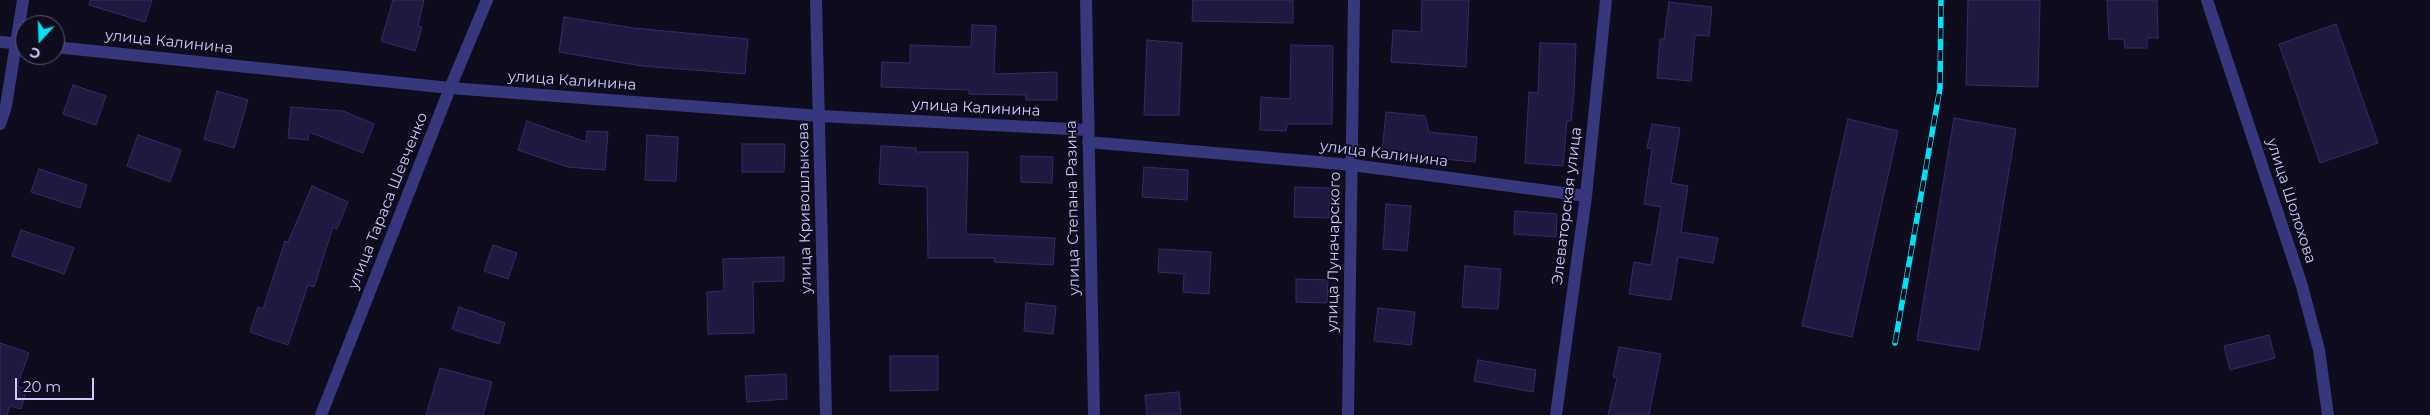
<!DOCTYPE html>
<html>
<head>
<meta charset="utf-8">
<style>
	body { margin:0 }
	#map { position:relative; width:2430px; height:415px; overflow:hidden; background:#0f0c1e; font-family:Montserrat,sans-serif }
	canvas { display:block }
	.north { position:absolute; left:15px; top:15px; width:50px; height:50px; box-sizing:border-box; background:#0f0c1e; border:1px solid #5b5878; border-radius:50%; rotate:200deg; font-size:14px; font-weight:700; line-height:20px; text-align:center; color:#cec9ff }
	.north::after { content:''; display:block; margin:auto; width:18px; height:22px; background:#00e2f4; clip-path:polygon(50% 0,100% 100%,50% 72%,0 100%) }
	.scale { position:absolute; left:15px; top:378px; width:79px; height:22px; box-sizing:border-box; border:2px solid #cec9ff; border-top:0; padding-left:6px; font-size:15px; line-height:18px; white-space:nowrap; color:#cec9ff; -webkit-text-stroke:4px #0f0c1e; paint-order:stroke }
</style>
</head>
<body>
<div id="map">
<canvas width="2430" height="415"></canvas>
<div class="north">С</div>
<div class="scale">20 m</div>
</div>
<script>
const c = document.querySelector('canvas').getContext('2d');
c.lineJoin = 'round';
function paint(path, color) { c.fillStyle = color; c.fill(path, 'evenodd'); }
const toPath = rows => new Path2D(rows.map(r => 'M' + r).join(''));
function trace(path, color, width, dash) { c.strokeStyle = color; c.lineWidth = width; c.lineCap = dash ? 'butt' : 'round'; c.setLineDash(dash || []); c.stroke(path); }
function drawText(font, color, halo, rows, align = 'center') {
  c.font = font + ' Montserrat,sans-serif'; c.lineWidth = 4; c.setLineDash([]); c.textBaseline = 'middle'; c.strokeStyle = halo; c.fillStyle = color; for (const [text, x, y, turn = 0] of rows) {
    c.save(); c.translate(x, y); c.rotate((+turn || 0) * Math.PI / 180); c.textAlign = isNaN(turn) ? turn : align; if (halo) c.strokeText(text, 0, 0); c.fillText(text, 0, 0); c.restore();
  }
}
const building = toPath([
	[90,0,152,0,145,22,89,5,90,0],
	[393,0,424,0,418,26,422,27,415,51,381,41,393,0],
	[1193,0,1293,0,1293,23,1192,21,1193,0],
	[1422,0,1469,0,1466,67,1391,62,1393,30,1421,32,1422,0],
	[1968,0,2040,0,2038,87,1966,85,1968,0],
	[2107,0,2157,0,2158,38,2147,38,2147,48,2125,48,2124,39,2109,39,2107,0],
	[1669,2,1712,7,1709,36,1695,35,1691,81,1657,78,1660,39,1664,39,1669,2],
	[564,17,634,28,748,39,745,74,642,66,559,52,564,17],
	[2336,24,2378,143,2320,163,2279,44,2336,24],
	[972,25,996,26,994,74,1057,72,1057,100,1026,100,1026,95,969,94,969,90,881,87,882,62,910,63,910,45,971,47,972,25],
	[1147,40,1182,43,1179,115,1144,115,1147,40],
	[1540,43,1576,44,1574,94,1571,121,1567,121,1563,166,1525,163,1529,92,1538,93,1540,43],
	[1291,45,1333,46,1332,124,1287,124,1286,131,1260,130,1261,97,1290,99,1291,45],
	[73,85,106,96,96,125,63,114,73,85],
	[217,91,248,100,234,148,204,139,217,91],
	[291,107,343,111,374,124,363,153,309,132,308,140,288,138,291,107],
	[1386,112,1425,116,1429,132,1477,137,1475,162,1382,153,1386,112],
	[1954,118,2016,129,1979,350,1917,340,1954,118],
	[1848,119,1898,131,1852,337,1802,326,1848,119],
	[527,121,586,142,587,131,608,132,605,170,568,167,518,150,527,121],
	[1652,124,1680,128,1671,183,1688,186,1681,232,1718,238,1713,263,1678,257,1671,300,1629,294,1634,262,1651,265,1661,207,1644,204,1652,149,1647,148,1652,124],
	[138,135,181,150,170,182,127,166,138,135],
	[647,135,678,137,676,181,645,180,647,135],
	[742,144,785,144,784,172,742,172,742,144],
	[881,146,916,148,916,152,968,152,966,234,1055,238,1053,265,994,262,995,258,928,258,927,187,879,184,881,146],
	[1021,156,1053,157,1052,183,1021,182,1021,156],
	[1144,167,1188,170,1187,200,1142,197,1144,167],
	[39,169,87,185,80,208,31,192,39,169],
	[312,186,348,202,337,229,333,227,314,287,308,285,288,345,250,332,258,307,263,309,285,241,288,242,312,186],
	[1295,187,1330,188,1329,218,1294,217,1295,187],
	[1386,204,1411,206,1407,251,1383,249,1386,204],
	[1515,211,1557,214,1556,237,1514,234,1515,211],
	[21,230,74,248,64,274,12,256,21,230],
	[493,245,517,253,508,279,484,271,493,245],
	[1159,249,1211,252,1209,294,1183,292,1184,274,1158,272,1159,249],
	[784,257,784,281,753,282,754,333,708,334,707,292,724,291,723,259,784,257],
	[1465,266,1501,269,1498,309,1462,307,1465,266],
	[1296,279,1328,280,1327,303,1296,302,1296,279],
	[1026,303,1056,306,1053,334,1024,331,1026,303],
	[459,307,505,323,499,344,452,329,459,307],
	[1378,308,1415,312,1411,345,1374,341,1378,308],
	[2269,335,2275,358,2230,370,2224,346,2269,335],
	[0,343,29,353,17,386,27,389,21,409,10,406,7,415,0,415,0,343],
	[1619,347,1661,354,1649,415,1608,415,1617,378,1613,377,1619,347],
	[890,356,938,356,938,390,890,391,890,356],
	[1478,360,1536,370,1533,392,1474,381,1478,360],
	[440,368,492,382,483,415,426,415,440,368],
	[786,374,787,399,747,402,745,376,786,374],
	[1179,392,1181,415,1147,415,1145,395,1179,392]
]);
paint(building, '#1f183f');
trace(building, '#352a6b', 1);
trace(toPath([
	[816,0,826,415],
	[1086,0,1094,415],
	[450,88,820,116,1088,130],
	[0,124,6,106,23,0],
	[1088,142,1352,165,1586,196],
	[1348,415,1354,0]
]), '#37377d', 12);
trace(toPath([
	[2207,0,2302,286,2319,350,2328,415],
	[0,42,25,44],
	[55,47,450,88],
	[321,415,450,88,487,0],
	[1556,415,1586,196,1606,0]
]), '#37377d', 12);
const rail = toPath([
	[1895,343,1940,88,1941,0]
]);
trace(rail, '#00e2f4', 5.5);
trace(rail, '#0f0c1e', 4, [11]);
drawText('15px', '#cec9ff', '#0f0c1e', [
	["улица Калинина",169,42,6],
	["улица Калинина",572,81,4],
	["улица Калинина",976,108,3],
	["улица Калинина",1384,154,7],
	["улица Тараса Шевченко",388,201,-68],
	["улица Шолохова",2291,201,72],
	["Элеваторская улица",1567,206,-83],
	["улица Кривошлыкова",805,208,-91],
	["улица Степана Разина",1073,208,-91],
	["улица Луначарского",1334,252,-89]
]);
</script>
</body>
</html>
